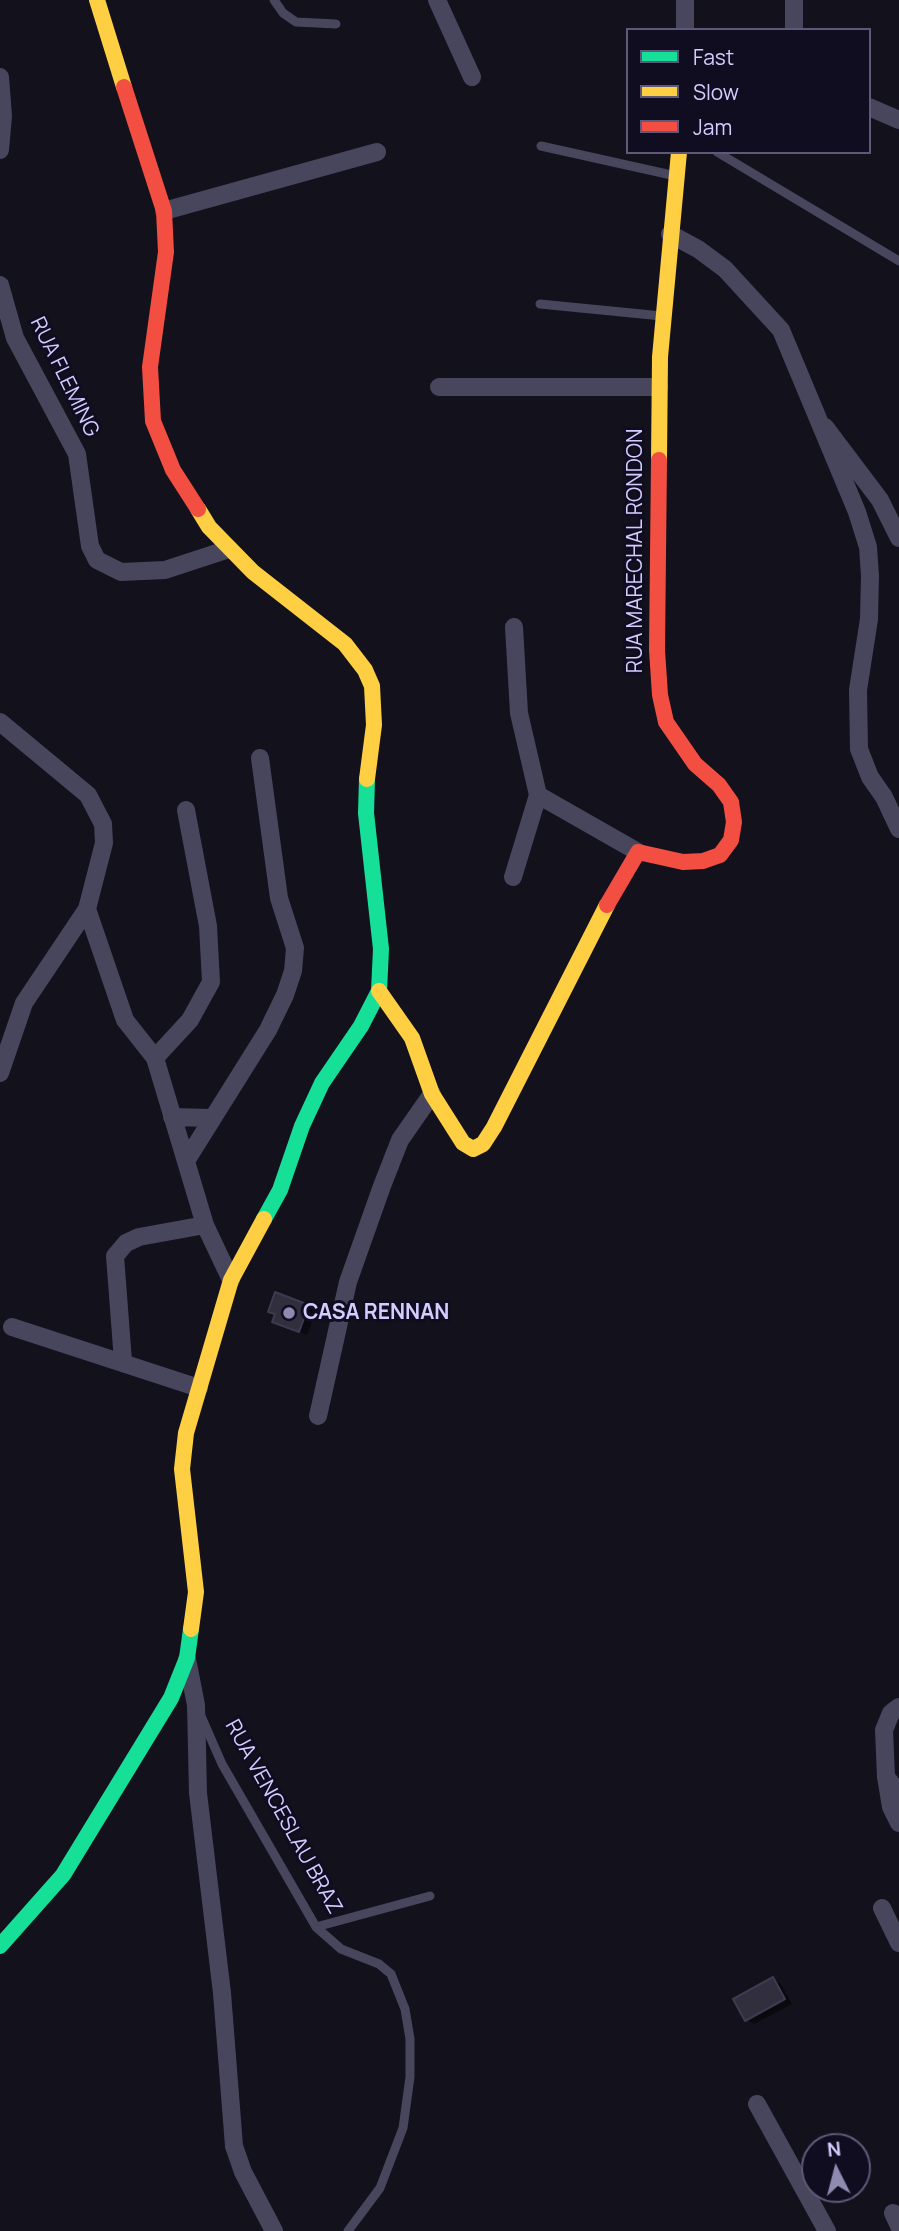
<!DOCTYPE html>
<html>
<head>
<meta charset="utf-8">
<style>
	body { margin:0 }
	#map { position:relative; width:899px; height:2231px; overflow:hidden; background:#13111c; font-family:Manrope,sans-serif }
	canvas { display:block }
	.legend { position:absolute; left:626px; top:28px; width:245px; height:126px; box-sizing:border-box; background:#100d20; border:2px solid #5e5979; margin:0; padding:9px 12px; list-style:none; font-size:21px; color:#d2ccff }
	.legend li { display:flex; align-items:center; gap:14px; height:35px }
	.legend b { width:35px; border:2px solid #5e5979 }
	.north { position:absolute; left:801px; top:2133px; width:70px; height:70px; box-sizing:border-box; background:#100d20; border:2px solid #5e5979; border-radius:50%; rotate:354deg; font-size:19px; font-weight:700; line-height:28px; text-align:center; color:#d2ccff }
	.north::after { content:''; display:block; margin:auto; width:24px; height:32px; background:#8f8bb0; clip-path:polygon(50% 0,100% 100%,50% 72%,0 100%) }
</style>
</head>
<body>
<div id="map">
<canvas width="899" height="2231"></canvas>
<ul class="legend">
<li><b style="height:9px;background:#16e098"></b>Fast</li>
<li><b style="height:9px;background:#ffcf43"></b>Slow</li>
<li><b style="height:9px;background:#f24e42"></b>Jam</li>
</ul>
<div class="north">N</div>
</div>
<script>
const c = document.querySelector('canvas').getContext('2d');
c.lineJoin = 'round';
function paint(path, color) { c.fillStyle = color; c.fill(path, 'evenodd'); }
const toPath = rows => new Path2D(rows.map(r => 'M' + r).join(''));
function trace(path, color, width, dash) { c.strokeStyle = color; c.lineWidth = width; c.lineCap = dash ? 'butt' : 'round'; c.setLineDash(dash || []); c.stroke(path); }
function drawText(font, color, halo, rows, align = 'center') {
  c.font = font + ' Manrope,sans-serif'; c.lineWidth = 6; c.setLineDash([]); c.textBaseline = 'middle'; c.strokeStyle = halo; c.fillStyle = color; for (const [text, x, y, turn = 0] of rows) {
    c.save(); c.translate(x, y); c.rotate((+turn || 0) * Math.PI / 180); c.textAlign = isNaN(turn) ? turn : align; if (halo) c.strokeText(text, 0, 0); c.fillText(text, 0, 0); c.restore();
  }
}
paint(toPath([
	[276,1294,316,1311,307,1335,274,1321],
	[773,1979,781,1984,792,2004,754,2024,746,2019]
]), '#0007');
const building = toPath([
	[275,1292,309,1305,299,1332,272,1322,275,1314,268,1312,275,1292],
	[773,1977,785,1999,745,2021,733,1999,773,1977]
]);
paint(building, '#312e3e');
trace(building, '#3e3b50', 2);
trace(toPath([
	[274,0,283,13,296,22,336,24],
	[541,146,676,176],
	[717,152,899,261],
	[540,304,662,316],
	[201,1716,222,1764,316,1927,341,1949,379,1964,391,1974,405,2009,410,2039,410,2077,403,2128,380,2188,348,2231],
	[316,1927,430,1896]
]), '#47465d', 9);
trace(toPath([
	[437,0,472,77],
	[685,0,685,30],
	[794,30,794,0],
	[0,77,3,116,0,150],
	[869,107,899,120],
	[164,211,377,152],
	[670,234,698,249,725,269,781,330,857,512,868,547,870,576,869,619,858,690,859,749,870,777,884,797,899,829],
	[0,285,15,338,77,454,90,546,97,560,121,572,165,570,229,549],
	[439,387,659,387],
	[825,427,880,500,899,538],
	[0,722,88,795,103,824,104,843,87,909,24,1003,0,1073],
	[538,795,638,852],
	[513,877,538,795,519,713,514,627],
	[87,909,125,1020,155,1058,205,1225,231,1280],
	[155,1058,190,1020,211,982,208,926,186,810],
	[172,1117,210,1118],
	[186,1161,268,1030,285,995,293,971,295,948,279,898,260,758],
	[12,1327,199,1388],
	[123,1361,115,1256,126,1243,139,1237,205,1225],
	[318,1416,348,1282,382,1186,400,1140,432,1094],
	[187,1659,196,1705,198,1793,222,1993,234,2146,243,2172,274,2231],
	[899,1707,891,1713,884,1730,886,1777,899,1793],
	[886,1777,891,1807,899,1823],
	[882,1908,899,1943],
	[757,2104,827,2231],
	[893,2213,899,2226]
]), '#47465d', 18);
trace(toPath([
	[264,1219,280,1190,302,1126,322,1083,361,1026,379,991,381,949,366,813,367,779],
	[0,1946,63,1875,171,1698,187,1658,191,1629]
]), '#16e098', 16);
trace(toPath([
	[97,0,124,87],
	[659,460,660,357,679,152],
	[198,509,209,527,253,572,345,644,365,670,372,686,374,725,367,779],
	[379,991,412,1038,432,1094,463,1143,473,1149,483,1144,494,1127,607,905],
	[191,1629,196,1592,182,1469,186,1433,231,1280,264,1219]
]), '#ffcf43', 16);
trace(toPath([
	[124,87,164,211,166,252,150,367,153,421,173,470,198,509],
	[607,905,638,852,683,862,703,861,720,855,731,840,734,822,731,802,719,785,695,764,666,722,660,695,657,650,659,460]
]), '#f24e42', 16);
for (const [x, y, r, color] of [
	[289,1313,7,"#8f8bb0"]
]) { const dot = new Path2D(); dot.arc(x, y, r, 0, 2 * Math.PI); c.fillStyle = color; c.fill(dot); trace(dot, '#100d20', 2.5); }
drawText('21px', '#d2ccff', '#100d20', [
	["RUA FLEMING",64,377,64],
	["RUA MARECHAL RONDON",636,551,-90],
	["RUA VENCESLAU BRAZ",283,1817,61]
]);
drawText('bold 21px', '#d2ccff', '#100d20', [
	["CASA RENNAN",303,1313]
], 'left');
</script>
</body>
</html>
